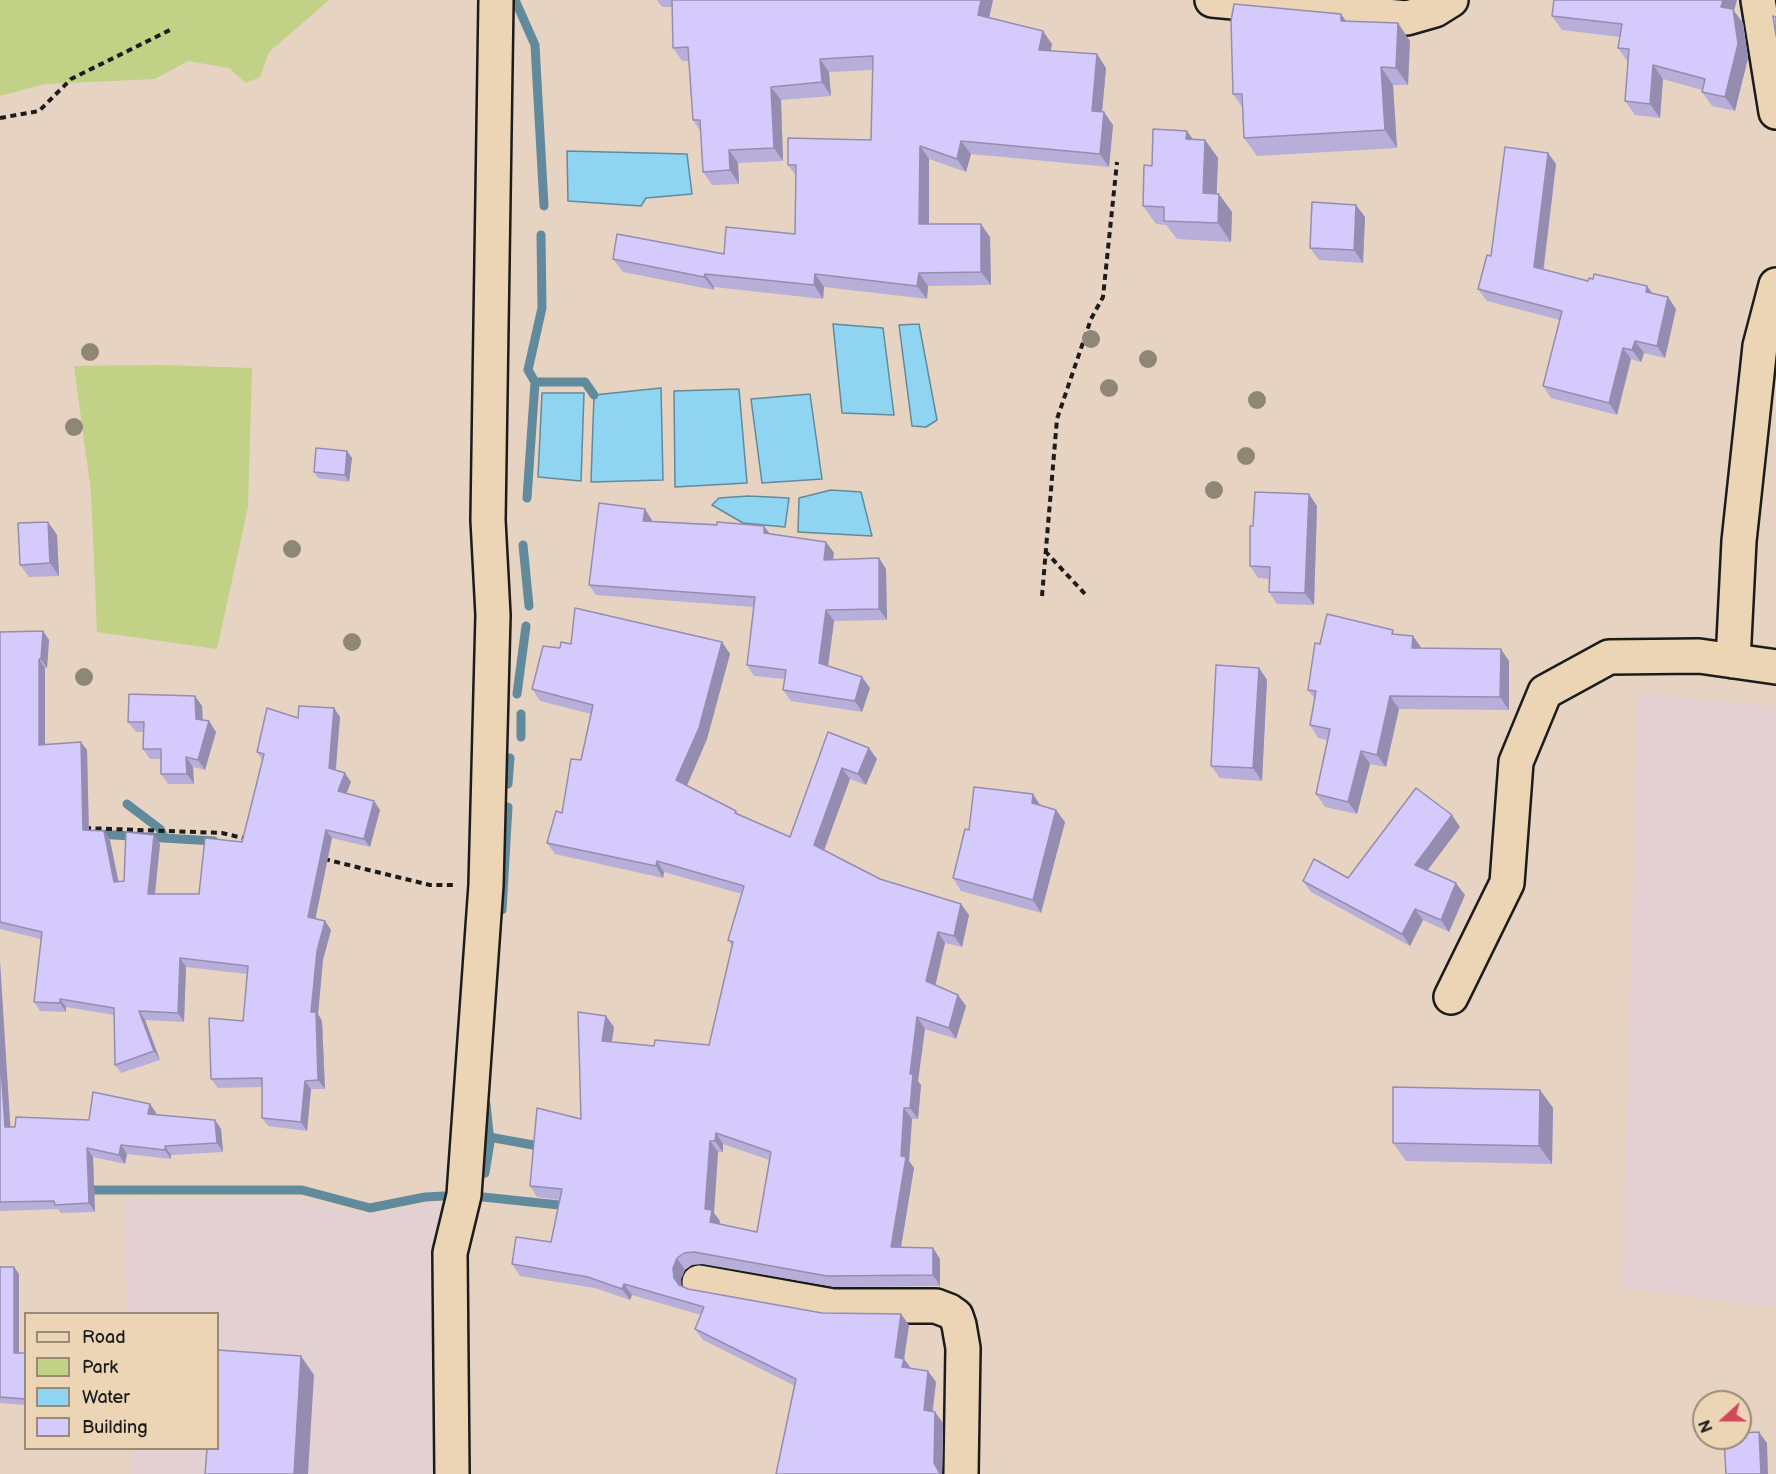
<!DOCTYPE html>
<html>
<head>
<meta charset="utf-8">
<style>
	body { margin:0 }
	#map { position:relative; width:1776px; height:1474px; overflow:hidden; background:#e7d3c2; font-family:"Balsamiq Sans",sans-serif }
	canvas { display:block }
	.legend { position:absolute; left:24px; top:1312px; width:195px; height:138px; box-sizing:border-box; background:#ecd5b4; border:2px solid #998b77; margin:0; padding:8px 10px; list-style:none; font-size:18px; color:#1c1c1c }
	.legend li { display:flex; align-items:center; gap:12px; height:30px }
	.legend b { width:30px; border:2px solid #998b77 }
	.north { position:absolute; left:1692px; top:1390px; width:60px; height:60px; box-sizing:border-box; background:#ecd5b4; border:2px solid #998b77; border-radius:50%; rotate:249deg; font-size:16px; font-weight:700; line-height:24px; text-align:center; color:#1c1c1c }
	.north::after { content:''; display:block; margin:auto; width:21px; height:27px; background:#d1495b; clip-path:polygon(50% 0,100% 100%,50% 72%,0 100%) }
</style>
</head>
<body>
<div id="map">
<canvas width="1776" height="1474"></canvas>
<ul class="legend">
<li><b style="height:8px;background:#ecd5b4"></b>Road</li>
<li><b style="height:16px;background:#c1d186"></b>Park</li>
<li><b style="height:16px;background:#8fd4f1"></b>Water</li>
<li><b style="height:16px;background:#d5cafc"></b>Building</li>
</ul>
<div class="north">N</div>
</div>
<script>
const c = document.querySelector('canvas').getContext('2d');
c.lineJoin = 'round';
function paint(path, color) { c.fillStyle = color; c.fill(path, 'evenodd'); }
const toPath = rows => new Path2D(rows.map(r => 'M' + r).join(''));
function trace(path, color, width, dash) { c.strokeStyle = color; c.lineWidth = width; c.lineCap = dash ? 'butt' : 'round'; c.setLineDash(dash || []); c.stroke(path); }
paint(toPath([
	[1638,694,1776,706,1776,1312,1774,1307,1622,1288],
	[297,1198,369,1214,448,1202,441,1474,131,1474,131,1449,218,1448,218,1314,127,1313,124,1200]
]), '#e2d0d3');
paint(toPath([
	[0,0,329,0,269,52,260,77,246,83,229,68,188,61,155,79,45,84,0,96],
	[161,365,252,368,248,507,217,649,97,632,91,492,74,366]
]), '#c1d186');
const water = toPath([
	[567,151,687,154,692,194,646,198,641,206,568,201,567,151],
	[833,324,883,328,894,415,842,413,833,324],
	[919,324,937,420,926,427,912,426,899,325,919,324],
	[661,388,663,480,591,482,594,395,661,388],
	[739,389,747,483,675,487,674,391,739,389],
	[542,393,584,393,581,481,538,477,542,393],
	[810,394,822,479,762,483,751,399,810,394],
	[831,490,861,492,872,536,798,532,799,498,831,490],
	[749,496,789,498,785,527,743,523,712,505,719,498,749,496]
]);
paint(water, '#8fd4f1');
trace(water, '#618a9c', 1.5);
trace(toPath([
	[515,0,535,45,544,206],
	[535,382,528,370,542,308,541,235],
	[527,498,535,382,585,382,594,395],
	[523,545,529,606],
	[517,694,526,626],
	[521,737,521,714],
	[508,784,510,758],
	[127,804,160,829,164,837],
	[97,834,214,841],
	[502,910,508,807],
	[489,1137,544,1147],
	[485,1173,490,1142,486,1104],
	[83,1190,302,1190,370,1208,425,1197,464,1195,559,1205]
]), '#618a9c', 9);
const street = toPath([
	[1212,0,1407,18,1435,10,1451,0],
	[1758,0,1776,112],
	[1733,661,1739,541,1760,346,1776,285],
	[1451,997,1507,883,1516,762,1545,692,1609,657,1699,656,1776,667],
	[699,1282,833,1306,936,1306,949,1311,956,1316,959,1325,963,1348,961,1474],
	[452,1474,450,1253,464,1195,486,885,493,615,488,520,496,0]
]);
trace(street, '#1c1c1c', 38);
trace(toPath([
	[0,118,39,111,71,79,172,29],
	[1045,551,1085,594],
	[1042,596,1057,419,1091,319,1103,297,1117,162],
	[85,828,222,833,247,839],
	[324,859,430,885,455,885]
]), '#1c1c1c', 4, [6, 4.5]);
trace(street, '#ecd5b4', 33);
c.fillStyle = '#8e8775';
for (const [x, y] of [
	[1091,339],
	[90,352],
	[1148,359],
	[1109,388],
	[1257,400],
	[74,427],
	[1246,456],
	[1214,490],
	[292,549],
	[352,642],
	[84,677]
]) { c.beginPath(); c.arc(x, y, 9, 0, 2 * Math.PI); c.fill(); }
paint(toPath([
	[657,0,993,0,989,18,1052,44,1051,51,1097,54,1106,68,1102,112,1113,125,1109,167,971,154,966,172,929,159,929,224,990,237,991,285,928,286,927,299,824,287,823,299,714,287,714,290,623,272,613,259,724,254,795,234,796,176,788,165,871,140,873,70,829,72,831,96,781,100,783,161,738,163,739,184,712,185,703,172,701,132,693,120,689,61,682,61,673,48,672,7,662,7],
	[1734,11,1743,23,1748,58,1735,111,1712,106,1702,92,1702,90,1663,79,1660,118,1635,115,1625,101,1628,62,1618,48,1620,37,1562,30,1552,16],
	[1346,21,1410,41,1408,85,1393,85,1397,148,1257,156,1244,138,1242,107,1233,94],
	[1193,139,1205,140,1218,158,1216,194,1232,212,1231,242,1177,239,1166,225,1156,224,1143,206,1152,166],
	[1548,153,1556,164,1544,269,1588,281,1593,279,1647,286,1652,293,1676,309,1665,358,1644,353,1641,362,1631,359,1617,415,1551,398,1543,386,1560,320,1487,301,1478,289,1491,256],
	[1356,205,1365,217,1363,263,1319,260,1310,248],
	[347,451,352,458,349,482,318,478,314,472],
	[1309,494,1317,506,1314,605,1277,604,1269,592,1269,579,1258,578,1250,566,1253,526],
	[652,520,652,521,764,526,769,533,826,542,834,553,833,560,879,558,886,569,887,620,834,621,828,666,870,688,862,712,791,701,783,690,785,679,754,676,747,665,753,607,596,595,589,585],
	[48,522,57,535,59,576,29,577,20,565],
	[43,631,49,640,47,668,45,668,45,745,87,750,89,831,104,831,110,840,119,882,124,881,154,835,160,844,155,894,199,894,242,842,262,760,257,752,298,718,334,708,340,717,336,770,351,782,346,793,374,801,380,810,370,847,332,838,315,919,325,921,331,930,323,960,318,1014,322,1021,325,1089,311,1089,307,1131,268,1126,262,1118,262,1087,218,1088,211,1079,243,1021,247,974,186,967,184,1022,145,1020,160,1060,121,1073,115,1065,114,1015,66,1007,66,1012,40,1011,34,1002,41,939,0,929,0,632],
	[1395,634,1413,636,1421,648,1509,661,1509,710,1399,709,1386,767,1370,764,1357,814,1325,807,1316,794,1327,740,1318,738,1310,725,1315,699,1308,690,1320,644],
	[722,642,730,654,707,739,687,786,736,811,738,814,790,837,828,732,869,748,877,759,866,785,850,779,824,850,880,879,969,915,962,947,945,943,935,985,958,995,966,1006,956,1039,925,1029,918,1081,921,1085,918,1119,912,1119,909,1161,914,1168,901,1247,933,1248,940,1259,940,1286,835,1287,702,1264,692,1265,685,1270,681,1279,681,1286,688,1289,822,1313,909,1325,904,1359,911,1368,928,1371,936,1382,933,1411,943,1423,942,1474,776,1474,795,1386,703,1340,695,1329,701,1315,632,1295,630,1300,595,1288,520,1276,512,1264,551,1242,560,1200,537,1197,530,1186,581,1119,606,1016,614,1027,612,1042,654,1046,709,1045,732,946,728,940,742,894,664,872,663,878,555,854,547,843,562,813,581,760,591,714,540,701,532,689,560,648,571,644],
	[723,1144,769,1160,757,1232,719,1224,720,1221,714,1213,718,1152,723,1152],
	[1259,668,1267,680,1262,781,1220,778,1211,766],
	[195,696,202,706,203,720,209,721,216,732,205,770,193,767,194,784,168,784,161,774,161,759,150,759,143,749,143,732,136,732,128,722],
	[1033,794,1041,806,1056,810,1065,822,1041,913,961,891,953,878,969,830],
	[1460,827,1428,870,1465,895,1449,932,1423,920,1410,946,1311,892,1303,881,1348,878],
	[0,962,10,1127,89,1120,150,1104,156,1113,156,1115,215,1120,221,1129,223,1152,171,1155,171,1159,127,1154,125,1164,93,1157,95,1212,61,1213,58,1209,0,1211],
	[1540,1090,1553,1108,1552,1164,1406,1161,1393,1143],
	[0,1267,14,1267,19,1274,19,1353,26,1353,26,1405,0,1403]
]), '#b7aed9');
paint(toPath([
	[981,0,993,0,987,28,978,15],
	[1723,0,1737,0,1734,11,1743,23,1748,58,1735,111,1725,97,1721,7],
	[1341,14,1354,32,1341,21],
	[1398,23,1410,41,1408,85,1396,68],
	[1043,31,1052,44,1048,63,1039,50],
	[1097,54,1106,68,1101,124,1092,111],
	[820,59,829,72,831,96,822,82],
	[1653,65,1663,79,1660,118,1650,104],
	[1381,67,1393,85,1397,148,1385,130],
	[771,87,781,100,783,161,774,148],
	[1104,112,1113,125,1109,167,1100,154],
	[1187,131,1200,149,1186,139],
	[1205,140,1218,158,1216,212,1203,193],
	[961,141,971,154,966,172,957,159],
	[920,146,929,159,929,237,919,224],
	[729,150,738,163,739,184,730,170],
	[1548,153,1556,164,1542,279,1534,267],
	[1219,194,1232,212,1231,242,1218,223],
	[1356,205,1365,217,1363,263,1354,250],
	[981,224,990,237,991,285,981,272],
	[919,273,928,286,927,299,917,286],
	[705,274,714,287,714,290,704,277],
	[815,274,824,287,823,299,814,285],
	[1647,286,1656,298,1646,292],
	[1668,297,1676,309,1665,358,1657,346],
	[1635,341,1644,353,1641,362,1632,350],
	[1623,348,1631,359,1617,415,1609,403],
	[347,451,352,458,349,482,345,475],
	[1309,494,1317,506,1314,605,1305,593],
	[645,509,652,520,651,532,643,521],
	[48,522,57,535,59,576,50,563],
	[764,526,772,537,764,533],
	[826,542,834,553,831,571,824,560],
	[879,558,886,569,887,620,879,609],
	[826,610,834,621,827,674,819,663],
	[43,631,49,640,47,668,41,659],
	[1413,636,1422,649,1412,648],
	[722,642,730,654,707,739,684,792,676,780],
	[1501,649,1509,661,1509,710,1500,697],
	[39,659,45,668,45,754,39,745],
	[1259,668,1267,680,1262,781,1253,768],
	[862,677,870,688,862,712,855,701],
	[195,696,202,706,203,729,196,719],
	[1390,696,1399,709,1386,767,1377,755],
	[334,708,340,717,335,777,329,768],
	[209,721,216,732,205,770,198,760],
	[81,742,87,750,89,839,83,830],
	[869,748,877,759,866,785,858,774],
	[1361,751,1370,764,1357,814,1348,802],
	[186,757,193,767,194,784,187,774],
	[842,768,850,779,822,856,814,845],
	[345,773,351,782,344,800,338,791],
	[1033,794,1041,807,1032,803],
	[374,801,380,810,370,847,364,839],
	[1056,810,1065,822,1041,913,1033,900],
	[1452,815,1460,827,1423,876,1415,865],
	[326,830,332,838,314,926,308,917],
	[104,831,110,840,120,891,114,882],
	[154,835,160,844,154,902,148,894],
	[657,861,664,872,663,878,656,866],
	[1456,883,1465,895,1449,932,1441,920],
	[961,904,969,915,962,947,954,936],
	[1415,909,1423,920,1410,946,1402,934],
	[325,921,331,930,323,960,318,1014,322,1021,325,1089,318,1080,311,1012,317,951],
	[938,932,945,943,934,992,926,981],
	[180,958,186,967,184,1022,178,1013],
	[0,962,11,1136,5,1127,0,1052],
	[958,995,966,1006,956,1039,949,1028],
	[60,999,66,1007,66,1012,60,1003],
	[139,1011,145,1020,160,1060,154,1051],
	[606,1016,614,1027,610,1052,602,1041],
	[917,1017,925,1029,918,1081,921,1085,918,1119,910,1108,910,1074],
	[305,1081,311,1089,307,1131,301,1122],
	[1540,1090,1553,1108,1552,1164,1539,1146],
	[150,1104,156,1113,154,1123,148,1114],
	[904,1108,912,1119,909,1161,914,1168,899,1259,891,1247,901,1156],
	[215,1120,221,1129,223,1152,217,1143],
	[716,1133,723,1144,723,1152,715,1141],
	[710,1141,718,1152,714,1213,720,1221,718,1234,710,1222,705,1209],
	[121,1145,127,1154,125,1164,119,1155],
	[165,1146,171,1155,171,1159,165,1150],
	[87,1148,93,1157,95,1212,89,1203],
	[933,1248,940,1259,940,1286,933,1275],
	[677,1258,685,1270,681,1279,682,1289,674,1278,673,1268],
	[14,1267,19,1274,19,1359,14,1353],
	[624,1284,632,1295,630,1300,622,1289],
	[901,1314,909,1325,904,1359,912,1370,910,1379,895,1357],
	[301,1356,314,1375,308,1474,294,1474],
	[928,1371,936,1382,931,1421,924,1410],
	[935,1412,943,1423,942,1474,940,1474,934,1463],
	[1759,1432,1767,1443,1768,1474,1761,1474]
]), '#958db0');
const building = toPath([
	[672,0,981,0,978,15,1043,31,1039,50,1097,54,1092,111,1104,112,1100,154,961,141,957,159,920,146,919,224,981,224,981,272,919,273,917,286,815,274,814,285,705,274,704,277,613,259,617,234,724,254,726,227,795,234,796,165,788,165,788,138,871,140,873,56,820,59,822,82,771,87,774,148,729,150,730,170,703,172,700,120,693,120,688,47,673,48,672,0],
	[1554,0,1723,0,1721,7,1733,9,1738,44,1725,97,1702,92,1705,79,1653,65,1650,104,1625,101,1629,49,1618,48,1622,24,1552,16,1554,0],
	[1234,4,1341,14,1341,21,1398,23,1396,68,1381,67,1385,130,1244,138,1242,94,1233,94,1231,21,1234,4],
	[1773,16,1776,17,1776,36,1773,16],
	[1153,129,1187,131,1186,139,1205,140,1203,193,1219,194,1218,223,1164,221,1164,207,1143,206,1144,165,1152,166,1153,129],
	[1505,147,1548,153,1534,267,1588,281,1589,278,1593,279,1594,274,1647,286,1646,292,1668,297,1657,346,1635,341,1632,350,1623,348,1609,403,1543,386,1562,311,1478,289,1487,255,1491,256,1505,147],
	[1312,202,1356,205,1354,250,1310,248,1312,202],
	[316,448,347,451,345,475,314,472,316,448],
	[1255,492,1309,494,1305,593,1269,592,1270,567,1250,566,1250,526,1253,526,1255,492],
	[599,503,645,509,643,521,717,525,717,522,764,526,764,533,826,542,824,560,879,558,879,609,826,610,819,663,862,677,855,701,783,690,786,670,747,665,755,597,589,585,599,503],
	[48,522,50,563,20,565,18,523,48,522],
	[575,608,722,642,699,728,676,780,736,811,735,813,790,837,828,732,869,748,858,774,842,768,814,845,880,879,961,904,954,936,938,932,926,981,958,995,949,1028,917,1017,910,1074,913,1074,910,1108,904,1108,901,1156,906,1157,891,1247,933,1248,933,1275,827,1276,694,1252,684,1253,677,1258,673,1268,674,1278,679,1285,688,1289,822,1313,901,1314,895,1357,904,1359,902,1367,928,1371,924,1410,935,1412,934,1463,940,1474,776,1474,796,1379,695,1329,704,1307,624,1284,622,1289,588,1277,512,1264,516,1237,551,1242,562,1189,530,1186,537,1108,581,1119,578,1012,606,1016,602,1041,654,1046,655,1040,709,1045,733,942,728,940,744,886,657,861,656,866,547,843,556,811,562,813,571,759,581,760,593,705,532,689,543,646,560,648,561,642,571,644,575,608],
	[716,1133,771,1152,757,1232,710,1222,712,1210,705,1209,710,1141,715,1141,716,1133],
	[1327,614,1393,630,1392,634,1413,636,1412,648,1501,649,1500,697,1390,696,1377,755,1361,751,1348,802,1316,794,1330,729,1310,725,1316,691,1308,690,1315,643,1320,644,1327,614],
	[43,631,41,659,39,659,39,745,81,742,83,830,104,831,114,882,124,881,126,832,154,835,148,894,199,894,205,838,242,842,264,754,257,752,267,708,298,718,299,706,334,708,329,768,345,773,338,791,374,801,364,839,326,830,308,917,325,921,317,951,311,1012,316,1012,318,1080,305,1081,301,1122,262,1118,262,1078,211,1079,209,1018,243,1021,248,966,180,958,178,1013,139,1011,154,1051,115,1065,114,1008,60,999,60,1003,34,1002,42,932,0,922,0,632,43,631],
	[1216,665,1259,668,1253,768,1211,766,1216,665],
	[129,694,195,696,196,719,209,721,198,760,186,757,187,774,161,774,161,749,143,749,144,722,128,722,129,694],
	[974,787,1033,794,1032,803,1056,810,1033,900,953,878,965,829,969,830,974,787],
	[1416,788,1452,815,1415,865,1456,883,1441,920,1415,909,1402,934,1303,881,1314,859,1348,878,1416,788],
	[0,1052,5,1127,15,1127,16,1117,89,1120,93,1092,150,1104,148,1114,215,1120,217,1143,165,1146,165,1150,121,1145,119,1155,87,1148,89,1203,55,1205,54,1201,0,1202,0,1052],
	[1393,1087,1540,1090,1539,1146,1393,1143,1393,1087],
	[0,1267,14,1267,14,1353,26,1353,26,1399,0,1397,0,1267],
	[218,1350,301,1356,294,1474,205,1474,207,1449,218,1449,218,1350],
	[1759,1432,1761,1474,1726,1474,1724,1438,1740,1438,1740,1433,1759,1432]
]);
paint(building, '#d5cafc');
trace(building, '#958db0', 1.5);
</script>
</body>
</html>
